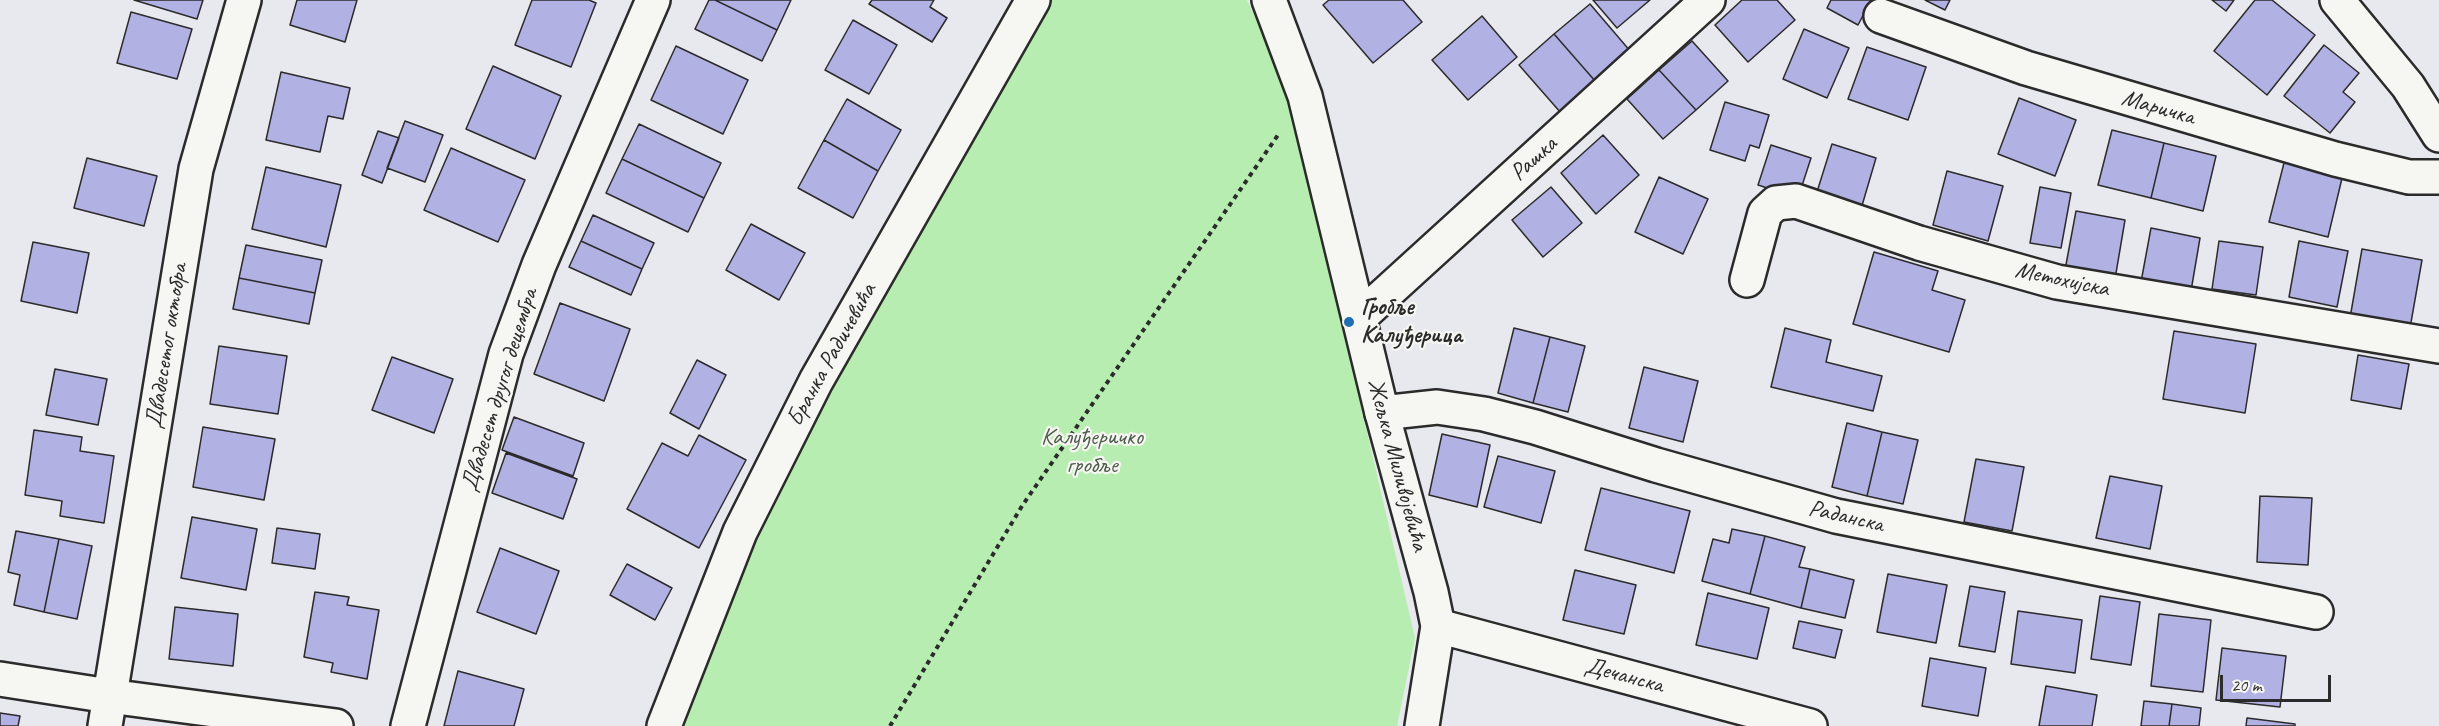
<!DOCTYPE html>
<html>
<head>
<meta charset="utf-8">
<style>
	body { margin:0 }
	#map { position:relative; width:2439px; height:726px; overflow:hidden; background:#e8e8ef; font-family:Caveat,sans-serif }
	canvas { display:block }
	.scale { position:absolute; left:2220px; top:675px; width:111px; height:27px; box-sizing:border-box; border:3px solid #2b2b2b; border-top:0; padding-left:8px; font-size:18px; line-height:21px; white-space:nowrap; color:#2b2b2b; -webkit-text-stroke:4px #f6f6f2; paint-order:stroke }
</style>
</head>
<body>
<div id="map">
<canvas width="2439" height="726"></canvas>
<div class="scale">20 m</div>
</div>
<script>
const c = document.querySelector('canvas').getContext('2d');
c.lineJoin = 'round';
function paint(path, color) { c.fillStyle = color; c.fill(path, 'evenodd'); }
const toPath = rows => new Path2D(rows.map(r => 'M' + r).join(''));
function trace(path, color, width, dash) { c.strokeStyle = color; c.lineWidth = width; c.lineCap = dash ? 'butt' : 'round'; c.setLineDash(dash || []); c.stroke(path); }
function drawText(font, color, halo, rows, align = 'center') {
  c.font = font + ' Caveat,sans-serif'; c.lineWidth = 4.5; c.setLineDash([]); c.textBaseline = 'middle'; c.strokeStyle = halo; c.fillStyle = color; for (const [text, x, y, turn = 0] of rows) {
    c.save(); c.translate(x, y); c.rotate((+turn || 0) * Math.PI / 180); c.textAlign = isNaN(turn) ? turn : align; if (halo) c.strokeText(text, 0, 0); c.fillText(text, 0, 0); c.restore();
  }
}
paint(toPath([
	[1047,0,1247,0,1285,80,1415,638,1397,726,665,726,816,381]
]), '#b7edb0');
const building = toPath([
	[134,0,203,0,197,19,134,0],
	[297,0,357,0,345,42,290,25,297,0],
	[532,0,589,0,596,3,571,67,515,45,532,0],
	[709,0,715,0,777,30,762,61,695,29,709,0],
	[715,0,791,0,777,30,715,0],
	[872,0,934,0,930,7,947,18,932,42,869,4,872,0],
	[1329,0,1403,0,1422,22,1373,63,1323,5,1329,0],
	[1593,0,1650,0,1617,28,1593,0],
	[1742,0,1777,0,1795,20,1748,62,1715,25,1742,0],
	[1831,0,1871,0,1858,25,1827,8,1831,0],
	[1925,0,1950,0,1945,10,1925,0],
	[2212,0,2234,0,2226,11,2212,0],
	[2255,0,2272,0,2315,35,2267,95,2214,51,2255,0],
	[1590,4,1631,52,1596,82,1554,34,1590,4],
	[131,12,192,29,177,79,117,63,131,12],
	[1482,16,1517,57,1468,100,1432,60,1482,16],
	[853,20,897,45,869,94,825,70,853,20],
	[1804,29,1849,48,1827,98,1783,79,1804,29],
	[1554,34,1596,82,1561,113,1519,65,1554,34],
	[1692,41,1728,81,1696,110,1659,70,1692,41],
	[2324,45,2359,73,2343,92,2355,102,2330,133,2284,96,2324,45],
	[676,46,748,80,723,134,651,100,676,46],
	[1867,47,1926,67,1908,120,1848,99,1867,47],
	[493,66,561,96,535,159,466,129,493,66],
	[1659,70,1696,110,1663,139,1627,99,1659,70],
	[281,72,350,88,343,119,328,116,320,152,266,140,281,72],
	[2019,98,2076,120,2055,176,1998,154,2019,98],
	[847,99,901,130,878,171,824,140,847,99],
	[1725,102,1769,115,1759,148,1750,145,1745,161,1710,150,1725,102],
	[405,121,443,135,425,182,387,168,405,121],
	[639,124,721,163,704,198,622,159,639,124],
	[2112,130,2164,143,2151,198,2098,185,2112,130],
	[378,131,399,138,382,183,362,175,378,131],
	[1603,135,1639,175,1596,214,1561,173,1603,135],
	[824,140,878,171,853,218,798,188,824,140],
	[2164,143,2216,156,2203,211,2151,198,2164,143],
	[1832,144,1876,158,1861,209,1816,195,1832,144],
	[1771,145,1811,158,1798,198,1758,185,1771,145],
	[451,148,525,180,498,242,424,210,451,148],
	[87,158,157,176,144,226,74,208,87,158],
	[622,159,704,198,688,232,606,193,622,159],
	[2285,159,2343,174,2328,237,2269,222,2285,159],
	[266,167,341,185,326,247,252,229,266,167],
	[1947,171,2003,186,1988,241,1933,225,1947,171],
	[1659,177,1708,199,1683,254,1635,232,1659,177],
	[1551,187,1582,223,1543,257,1512,220,1551,187],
	[2040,187,2071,193,2061,248,2030,243,2040,187],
	[2076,211,2125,220,2115,279,2065,270,2076,211],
	[593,215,654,243,642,269,581,241,593,215],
	[751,224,805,253,779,300,726,270,751,224],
	[2151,228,2200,238,2191,291,2141,282,2151,228],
	[581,241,642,269,631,295,569,267,581,241],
	[2219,241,2263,247,2256,295,2212,289,2219,241],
	[2299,241,2348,251,2337,307,2289,297,2299,241],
	[33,242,89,253,77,313,21,301,33,242],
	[246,245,322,260,315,293,239,278,246,245],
	[2362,249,2422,260,2410,328,2350,318,2362,249],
	[1874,252,1938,271,1932,290,1965,300,1949,352,1853,324,1874,252],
	[239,278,315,293,309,324,233,309,239,278],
	[560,303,630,329,604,401,534,374,560,303],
	[1514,328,1550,337,1533,403,1498,393,1514,328],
	[1785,328,1831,340,1826,362,1882,376,1873,411,1771,387,1785,328],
	[2174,331,2256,344,2245,413,2163,399,2174,331],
	[1550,337,1585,346,1568,412,1533,403,1550,337],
	[219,346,287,356,278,414,210,404,219,346],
	[2358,355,2409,364,2401,409,2351,400,2358,355],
	[392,357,453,379,434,433,372,410,392,357],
	[697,360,726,375,699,429,670,413,697,360],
	[1644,367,1698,381,1683,442,1629,428,1644,367],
	[55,369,107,379,98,425,46,415,55,369],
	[514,417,584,443,573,476,502,450,514,417],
	[1847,423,1882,432,1867,496,1832,487,1847,423],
	[203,427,275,439,264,500,193,487,203,427],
	[34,430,82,437,80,451,114,456,104,523,60,516,62,501,25,495,34,430],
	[1882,432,1918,440,1903,504,1867,496,1882,432],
	[1442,434,1490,445,1477,507,1429,495,1442,434],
	[699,435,746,460,699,548,627,509,662,443,688,456,699,435],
	[506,453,577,479,563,519,492,493,506,453],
	[1498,456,1555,471,1541,523,1484,507,1498,456],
	[1976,459,2024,467,2012,531,1964,522,1976,459],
	[2110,476,2162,486,2150,549,2096,538,2110,476],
	[1601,488,1690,511,1674,573,1585,550,1601,488],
	[2260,496,2312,498,2308,565,2257,562,2260,496],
	[192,517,257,529,246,590,181,578,192,517],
	[277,528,320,534,315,569,272,563,277,528],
	[1732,529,1765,536,1750,594,1702,581,1713,539,1729,543,1732,529],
	[16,531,59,539,44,612,14,605,20,575,8,572,16,531],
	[1765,536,1805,547,1799,567,1810,569,1801,608,1750,594,1765,536],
	[59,539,92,546,77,619,44,612,59,539],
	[500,548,559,571,536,634,477,612,500,548],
	[627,564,672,588,655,620,610,595,627,564],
	[1810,569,1854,580,1845,618,1801,608,1810,569],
	[1575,570,1636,585,1624,634,1563,620,1575,570],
	[1888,574,1947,585,1936,643,1877,632,1888,574],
	[1970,586,2005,592,1995,652,1959,646,1970,586],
	[315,592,349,597,347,605,379,610,367,679,331,672,333,663,304,657,315,592],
	[1708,593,1769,608,1757,659,1696,645,1708,593],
	[2100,596,2140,602,2131,665,2091,659,2100,596],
	[175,607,238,614,233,666,169,659,175,607],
	[2018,611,2082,620,2075,673,2011,664,2018,611],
	[2159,614,2211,620,2203,692,2151,686,2159,614],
	[1799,621,1842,630,1835,658,1793,648,1799,621],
	[2222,648,2286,656,2280,707,2216,700,2222,648],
	[1930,658,1986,668,1978,716,1922,706,1930,658],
	[458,671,524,689,514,726,444,726,458,671],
	[2046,686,2097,695,2092,726,2039,726,2046,686],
	[2144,701,2172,704,2169,726,2141,726,2144,701],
	[2172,704,2201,708,2199,726,2169,726,2172,704],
	[0,713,20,716,18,726,0,726,0,713],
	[2247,718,2295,724,2295,726,2246,726,2247,718]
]);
paint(building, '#b2b1e3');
trace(building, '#2b2b2b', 1.5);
const minor = toPath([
	[2337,0,2408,86,2439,135],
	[1881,16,2026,68,2335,159,2409,177,2439,177],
	[1747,280,1765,213,1776,203,1796,201,1919,243,2057,282,2439,346],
	[1360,317,1708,0],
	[1382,413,1437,407,1484,414,1535,427,1656,465,1836,516,2316,612],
	[1438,626,1810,726],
	[0,679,109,696,336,726],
	[105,726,196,169,244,0],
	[408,726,506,354,539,265,653,0],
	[664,726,740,532,816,381,1033,0]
]);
const tertiary = toPath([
	[1269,0,1305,96,1382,413,1431,592,1438,626,1422,726]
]);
trace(minor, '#2b2b2b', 38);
trace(tertiary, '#2b2b2b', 38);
trace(toPath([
	[890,726,1022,506,1278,135]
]), '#2b2b2b', 4, [4.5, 4.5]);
trace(minor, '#f6f6f2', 33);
trace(tertiary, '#f6f6f2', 33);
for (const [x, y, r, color] of [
	[1349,322,6,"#1f6fb2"]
]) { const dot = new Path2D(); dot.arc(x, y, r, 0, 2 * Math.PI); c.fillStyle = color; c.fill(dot); trace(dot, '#f6f6f2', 2); }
drawText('24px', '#2b2b2b', '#f6f6f2', [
	["Маричка",2158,108,16],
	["Рашка",1534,159,-42],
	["Метохијска",2062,280,12],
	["Двадесетог октобра",167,346,-81],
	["Бранка Радичевића",832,355,-61],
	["Двадесет другог децембра",500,390,-73],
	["Жељка Миливојевића",1397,465,75],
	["Раданска",1846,517,13],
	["Дечанска",1624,676,15]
]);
drawText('bold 24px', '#2b2b2b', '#f6f6f2', [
	["Гробље",1361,308],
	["Калуђерица",1361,336]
], 'left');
drawText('24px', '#4e5c4c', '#f6f6f2', [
	["Калуђеричко",1092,438],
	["гробље",1092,466]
]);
</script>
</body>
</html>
